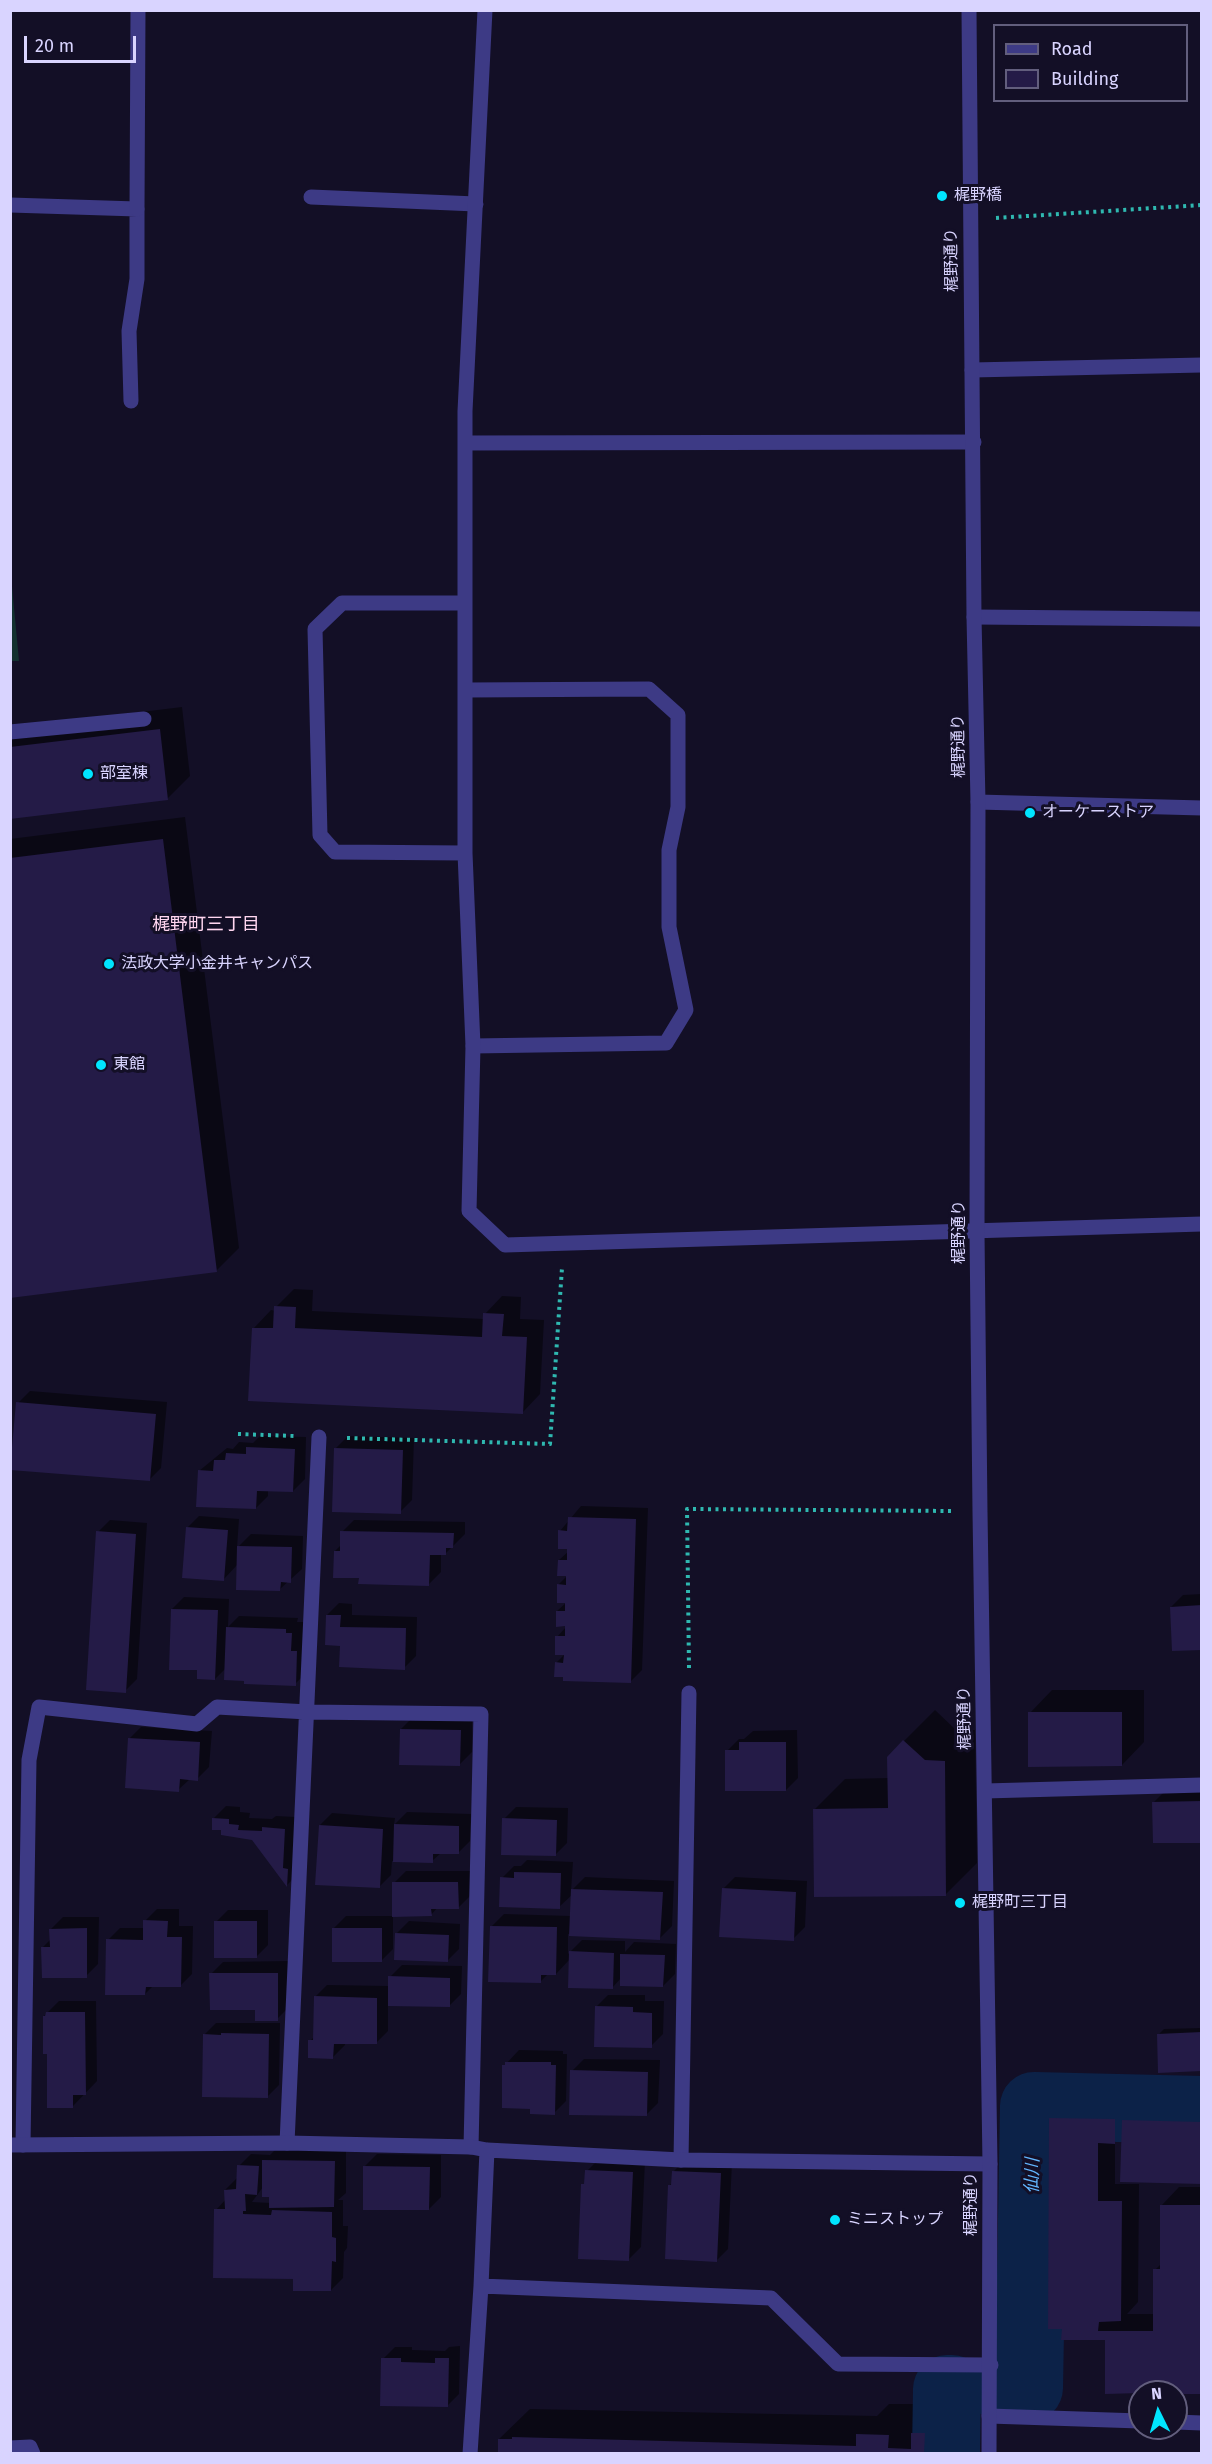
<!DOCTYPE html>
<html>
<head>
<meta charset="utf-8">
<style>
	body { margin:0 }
	#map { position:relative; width:1212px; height:2464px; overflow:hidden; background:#130f26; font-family:"Fira Sans",sans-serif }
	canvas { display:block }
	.frame { position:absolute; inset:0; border:12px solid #d9d4ff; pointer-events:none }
	.legend { position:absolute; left:993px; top:24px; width:195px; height:78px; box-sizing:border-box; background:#130f26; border:2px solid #625e7d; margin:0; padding:8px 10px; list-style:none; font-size:18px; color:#d9d4ff }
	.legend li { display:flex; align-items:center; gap:12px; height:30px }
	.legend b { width:30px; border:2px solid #625e7d }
	.north { position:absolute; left:1128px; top:2380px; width:60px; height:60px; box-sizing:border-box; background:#130f26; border:2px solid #625e7d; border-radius:50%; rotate:355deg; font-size:16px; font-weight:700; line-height:24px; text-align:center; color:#d9d4ff }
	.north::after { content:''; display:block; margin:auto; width:21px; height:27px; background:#00e5ff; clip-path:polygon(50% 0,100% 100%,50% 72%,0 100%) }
	.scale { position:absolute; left:24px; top:36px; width:112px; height:27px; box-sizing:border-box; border:3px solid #d9d4ff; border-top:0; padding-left:8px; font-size:18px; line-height:21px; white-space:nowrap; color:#d9d4ff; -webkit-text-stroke:4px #130f26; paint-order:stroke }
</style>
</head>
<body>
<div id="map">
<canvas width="1212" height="2464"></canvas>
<div class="frame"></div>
<ul class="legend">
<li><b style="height:8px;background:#3d3a85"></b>Road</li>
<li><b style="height:16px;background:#241b47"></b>Building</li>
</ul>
<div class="north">N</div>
<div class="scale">20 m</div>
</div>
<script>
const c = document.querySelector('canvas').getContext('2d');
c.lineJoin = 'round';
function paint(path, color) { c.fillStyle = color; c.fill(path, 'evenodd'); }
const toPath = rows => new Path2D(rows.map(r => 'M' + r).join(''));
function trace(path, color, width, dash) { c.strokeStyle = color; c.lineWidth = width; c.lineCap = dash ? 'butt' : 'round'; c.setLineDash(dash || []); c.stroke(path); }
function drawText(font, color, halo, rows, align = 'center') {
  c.font = font + ' "Fira Sans","Noto Sans JP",sans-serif'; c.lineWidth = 6; c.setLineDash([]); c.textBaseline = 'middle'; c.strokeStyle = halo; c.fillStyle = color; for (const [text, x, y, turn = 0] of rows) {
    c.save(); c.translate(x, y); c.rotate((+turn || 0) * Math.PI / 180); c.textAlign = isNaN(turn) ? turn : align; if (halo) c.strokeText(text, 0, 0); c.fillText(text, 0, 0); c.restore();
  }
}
paint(toPath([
	[10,565,19,661,10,661]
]), '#12302f');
paint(toPath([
	[182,707,190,776,167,799,10,818,10,728],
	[185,817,239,1248,216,1271,10,1296,10,839],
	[294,1289,313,1290,312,1311,484,1319,485,1314,502,1296,521,1297,520,1319,544,1320,540,1394,523,1412,254,1328,271,1310,276,1311,276,1307],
	[30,1391,167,1402,161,1468,149,1480,18,1403],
	[260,1436,306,1437,305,1479,293,1491,268,1490,268,1496,256,1508,199,1471,227,1448,233,1449,239,1442,253,1443],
	[348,1436,414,1438,412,1500,400,1512,336,1448],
	[581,1506,648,1508,642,1670,630,1682,556,1663,565,1654,557,1637,566,1627,557,1611,567,1602,558,1585,569,1574,559,1560,569,1551,560,1531],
	[199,1516,239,1519,237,1548,251,1534,303,1536,302,1569,280,1589,238,1564,224,1579,187,1528],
	[110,1520,147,1523,137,1679,125,1691,98,1532],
	[354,1520,465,1522,465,1534,445,1554,441,1554,441,1572,429,1584,361,1577,335,1551,341,1545,342,1532],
	[1202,1594,1202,1648,1171,1607,1183,1595],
	[184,1597,229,1599,228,1627,239,1616,298,1618,297,1622,303,1622,307,1672,295,1684,246,1679,226,1668,215,1679,199,1669,172,1609],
	[339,1603,352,1604,352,1615,417,1617,416,1656,404,1668,341,1645,327,1615],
	[1052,1690,1144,1690,1144,1742,1122,1765,1030,1713],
	[935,1710,956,1730,975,1730,977,1863,946,1894,814,1810,845,1779,889,1778,888,1757],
	[413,1717,472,1718,472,1752,460,1764,401,1729],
	[141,1727,212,1731,209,1767,197,1779,190,1779,178,1790,129,1739],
	[797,1730,798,1778,786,1790,727,1751,739,1739,744,1739,753,1731],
	[1202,1790,1202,1841,1153,1803,1165,1791],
	[226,1806,240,1807,240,1812,250,1813,249,1818,272,1819,276,1816,296,1817,299,1873,287,1885,253,1839,214,1818],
	[516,1807,568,1808,567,1843,555,1855,504,1819],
	[407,1812,471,1814,470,1841,458,1853,441,1853,432,1861,392,1861,391,1875,379,1887,320,1825,332,1813,395,1818,394,1825],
	[527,1860,573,1862,571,1891,585,1877,674,1881,672,1926,660,1938,568,1934,568,1954,582,1940,625,1941,625,1952,634,1942,676,1944,675,1974,663,1986,621,1978,612,1988,570,1959,556,1974,549,1973,540,1982,492,1926,504,1914,571,1916,573,1894,559,1907,502,1878,514,1866,521,1866],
	[406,1871,470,1871,470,1896,458,1908,438,1907,431,1915,394,1883],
	[735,1877,807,1881,805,1927,793,1939,723,1889],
	[157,1909,179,1909,179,1926,193,1926,192,1974,180,1986,153,1986,145,1994,108,1940,120,1928,145,1928,145,1921],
	[228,1910,268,1910,268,1945,256,1957,216,1922],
	[346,1916,393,1916,393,1949,381,1961,334,1928],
	[63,1917,99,1917,98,1964,86,1976,43,1947,51,1939,51,1929],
	[409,1921,460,1924,459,1949,447,1961,397,1933],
	[289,1961,289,2007,277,2019,211,1974,223,1962],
	[402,1965,462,1966,461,1994,449,2006,388,2004,388,2031,376,2043,345,2042,345,2045,333,2057,310,2041,315,2036,315,1997,327,1985,389,1986,390,1977],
	[608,1995,645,1995,645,2001,664,2001,663,2034,651,2046,596,2007],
	[59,2001,96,2001,97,2081,73,2106,48,2053,44,2016],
	[216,2023,280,2023,279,2085,267,2097,204,2035],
	[1202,2028,1202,2070,1158,2035,1164,2029],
	[519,2050,563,2051,563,2054,567,2054,566,2101,554,2113,504,2066],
	[584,2059,660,2060,658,2103,646,2115,572,2071],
	[1068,2101,1132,2102,1132,2112,1141,2103,1202,2105,1202,2182,1123,2134,1115,2142,1115,2184,1139,2184,1138,2302,1127,2314,1155,2314,1155,2270,1161,2264,1162,2205,1179,2187,1202,2187,1202,2393,1176,2393,1107,2339,1063,2338,1051,2119],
	[276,2149,346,2150,346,2193,338,2200,343,2200,343,2226,348,2226,347,2248,344,2252,343,2278,331,2290,295,2278,216,2210,226,2199,225,2190,237,2178,239,2166,251,2154,270,2155],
	[263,2187,271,2195,271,2203,252,2202],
	[377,2154,441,2155,441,2197,429,2209,365,2166],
	[599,2159,645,2161,641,2247,629,2259,583,2185,586,2182,587,2171],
	[686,2159,732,2162,728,2249,716,2261,669,2186,673,2182,674,2171],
	[460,2346,459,2394,447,2406,383,2359,395,2347,412,2347,412,2350,445,2351,449,2347],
	[943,2403,955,2403,954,2454,499,2454,499,2439,530,2409,877,2416,889,2404,919,2404,919,2418,928,2418]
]), '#0007');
trace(toPath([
	[1004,2389,1029,2388,1034,2106,1202,2110],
	[946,2454,947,2389,952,2389]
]), '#0c2248', 68);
paint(toPath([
	[160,729,168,800,10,819,10,747],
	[163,839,217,1272,10,1298,10,858],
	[274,1306,296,1307,295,1328,482,1337,483,1313,504,1314,502,1336,527,1337,523,1414,248,1401,252,1328,273,1328],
	[16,1402,156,1414,150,1481,10,1470],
	[246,1447,295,1449,293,1492,257,1491,256,1509,196,1507,198,1470,213,1471,214,1460,225,1460,226,1453,246,1454],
	[334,1448,403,1450,401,1514,332,1512],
	[568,1517,636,1519,631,1683,563,1681,563,1677,554,1677,555,1662,563,1663,564,1655,555,1655,555,1636,565,1636,565,1626,556,1627,556,1611,565,1611,565,1603,557,1603,557,1584,566,1585,566,1576,557,1576,558,1560,567,1560,567,1549,558,1549,558,1530,567,1531],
	[186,1527,228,1530,224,1581,182,1578],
	[96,1531,136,1534,126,1693,86,1690],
	[340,1531,454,1533,453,1548,446,1548,446,1555,430,1555,429,1586,358,1584,359,1578,333,1578,334,1551,340,1551],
	[237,1546,292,1547,291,1583,281,1582,280,1591,236,1590],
	[1202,1605,1202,1650,1172,1651,1170,1607],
	[171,1609,218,1610,215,1680,197,1679,197,1670,169,1670],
	[326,1615,341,1615,340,1627,406,1628,405,1670,339,1667,340,1646,325,1645],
	[226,1627,286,1629,286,1633,292,1633,291,1651,297,1651,296,1686,244,1684,244,1681,224,1680],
	[1028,1712,1122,1712,1122,1766,1028,1767],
	[400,1729,461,1730,460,1766,399,1765],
	[128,1738,200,1742,198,1781,180,1779,179,1792,125,1788],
	[903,1740,925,1760,945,1761,946,1896,814,1897,813,1809,888,1808,887,1757],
	[739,1742,786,1742,786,1791,725,1791,725,1750,739,1750],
	[1202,1801,1202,1843,1153,1843,1152,1802],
	[212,1818,229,1819,229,1824,239,1825,238,1830,262,1831,262,1827,285,1829,283,1868,288,1869,287,1887,252,1840,221,1835,221,1830,212,1830],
	[502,1818,557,1820,556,1856,501,1855],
	[394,1824,459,1826,459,1854,433,1854,433,1863,393,1862],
	[319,1825,383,1829,380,1888,315,1885],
	[514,1872,561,1873,560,1909,499,1907,500,1877,514,1878],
	[392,1882,458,1882,459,1909,431,1909,432,1916,392,1917],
	[722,1888,796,1892,794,1941,719,1937],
	[571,1889,663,1892,660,1940,569,1936],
	[143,1920,168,1921,167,1937,182,1937,181,1987,146,1987,145,1995,105,1995,106,1939,143,1940],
	[214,1921,257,1921,257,1958,214,1958],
	[490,1926,557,1927,556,1975,541,1975,541,1983,488,1982],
	[87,1928,87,1978,42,1978,41,1947,50,1947,49,1929],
	[332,1928,382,1928,382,1962,332,1962],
	[395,1933,449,1935,448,1962,394,1960],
	[569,1951,614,1953,613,1989,568,1988],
	[620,1954,665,1955,663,1987,620,1986],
	[209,1973,278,1973,278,2021,255,2021,255,2010,210,2010],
	[388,1976,450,1978,450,2007,388,2006],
	[314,1996,377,1998,377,2044,334,2044,333,2059,308,2058,308,2040,313,2040],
	[595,2006,633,2007,633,2012,652,2013,652,2048,594,2047],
	[46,2012,85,2012,86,2095,73,2095,73,2108,47,2108,47,2054,43,2054,43,2016,45,2016],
	[1202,2032,1202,2071,1158,2073,1157,2034],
	[221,2033,269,2034,268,2098,202,2097,203,2034,221,2035],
	[505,2062,551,2062,551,2065,556,2065,555,2115,530,2114,530,2109,502,2108,502,2065,505,2065],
	[570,2070,648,2072,647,2116,569,2115],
	[1049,2118,1115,2119,1115,2144,1098,2143,1098,2201,1122,2201,1121,2321,1099,2322,1098,2331,1153,2331,1153,2269,1160,2269,1160,2205,1202,2205,1202,2394,1176,2394,1176,2392,1105,2394,1105,2340,1061,2340,1062,2329,1048,2329],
	[1122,2120,1202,2122,1202,2184,1120,2182],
	[262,2160,335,2161,334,2207,269,2208,269,2197,262,2197],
	[237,2165,259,2166,257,2195,245,2194,246,2211,243,2211,243,2214,271,2215,272,2210,332,2212,332,2237,336,2238,336,2262,332,2261,331,2291,293,2291,293,2279,213,2278,214,2209,225,2209,224,2190,236,2189],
	[363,2166,430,2167,429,2210,363,2210],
	[585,2170,633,2172,629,2261,578,2259,581,2184,584,2184],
	[672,2171,721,2173,717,2262,665,2259,668,2185,671,2185],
	[381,2358,401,2358,401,2362,435,2363,435,2358,449,2358,448,2407,380,2406],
	[911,2433,925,2433,924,2454,498,2454,498,2439,512,2439,512,2437,856,2446,856,2434,889,2435,888,2448,911,2449]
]), '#241b47');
trace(toPath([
	[996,218,1202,205],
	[238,1434,294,1436],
	[347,1438,550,1444,562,1268],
	[689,1668,687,1509,952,1511]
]), '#2fb8b0', 4, [3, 4.5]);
trace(toPath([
	[311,197,476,204],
	[10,205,137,209,137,279,129,331,131,401],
	[466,690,649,689,678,715,678,807,669,850,669,927,686,1010,666,1043,473,1046],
	[10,732,144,719],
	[287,2143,319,1437],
	[23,2145,29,1760,39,1707,197,1724,217,1707,308,1712,481,1714,471,2147],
	[681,2160,689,1693]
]), '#3d3a85', 15);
trace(toPath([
	[485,10,465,411,465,853,473,1046,469,1211,505,1245,1202,1224],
	[137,209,138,10],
	[972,370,1202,365],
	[465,443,974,442],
	[974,617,1202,619],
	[978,802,1202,808],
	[465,853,335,852,320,835,315,629,342,603,465,603],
	[985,1791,1202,1785],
	[10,2145,287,2143,471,2147,487,2150,681,2160,990,2164],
	[481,2286,771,2298,838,2364,991,2365],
	[989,2416,1140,2421],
	[1176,2422,1202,2423],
	[10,2448,30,2447,33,2454],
	[470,2454,481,2286,487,2150]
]), '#3d3a85', 15);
trace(toPath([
	[969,10,974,617,978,802,977,1232,980,1512,990,2164,989,2454]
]), '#3d3a85', 15);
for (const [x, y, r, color] of [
	[942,196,6,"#00e5ff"],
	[88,774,6,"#00e5ff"],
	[1030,813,6,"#00e5ff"],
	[109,964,6,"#00e5ff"],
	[101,1065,6,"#00e5ff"],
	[960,1903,6,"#00e5ff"],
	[835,2220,6,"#00e5ff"]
]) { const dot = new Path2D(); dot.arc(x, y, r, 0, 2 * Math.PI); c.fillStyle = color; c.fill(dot); trace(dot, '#130f26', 2); }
drawText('16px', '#d9d4ff', '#130f26', [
	["梶野橋",954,196],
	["部室棟",100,774],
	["オーケーストア",1042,813],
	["法政大学小金井キャンパス",121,964],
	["東館",113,1065],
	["梶野町三丁目",972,1903],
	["ミニストップ",847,2220]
], 'left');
drawText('16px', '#d9d4ff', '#130f26', [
	["梶野通り",952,260,-91],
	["梶野通り",959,746,-91],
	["梶野通り",960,1232,-90],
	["梶野通り",965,1718,-91],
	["梶野通り",972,2204,-90]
]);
drawText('18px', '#ffd6f0', '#130f26', [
	["梶野町三丁目",206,925]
]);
drawText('italic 18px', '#62b6ff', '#130f26', [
	["仙川",1033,2176,-89]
]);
</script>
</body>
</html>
